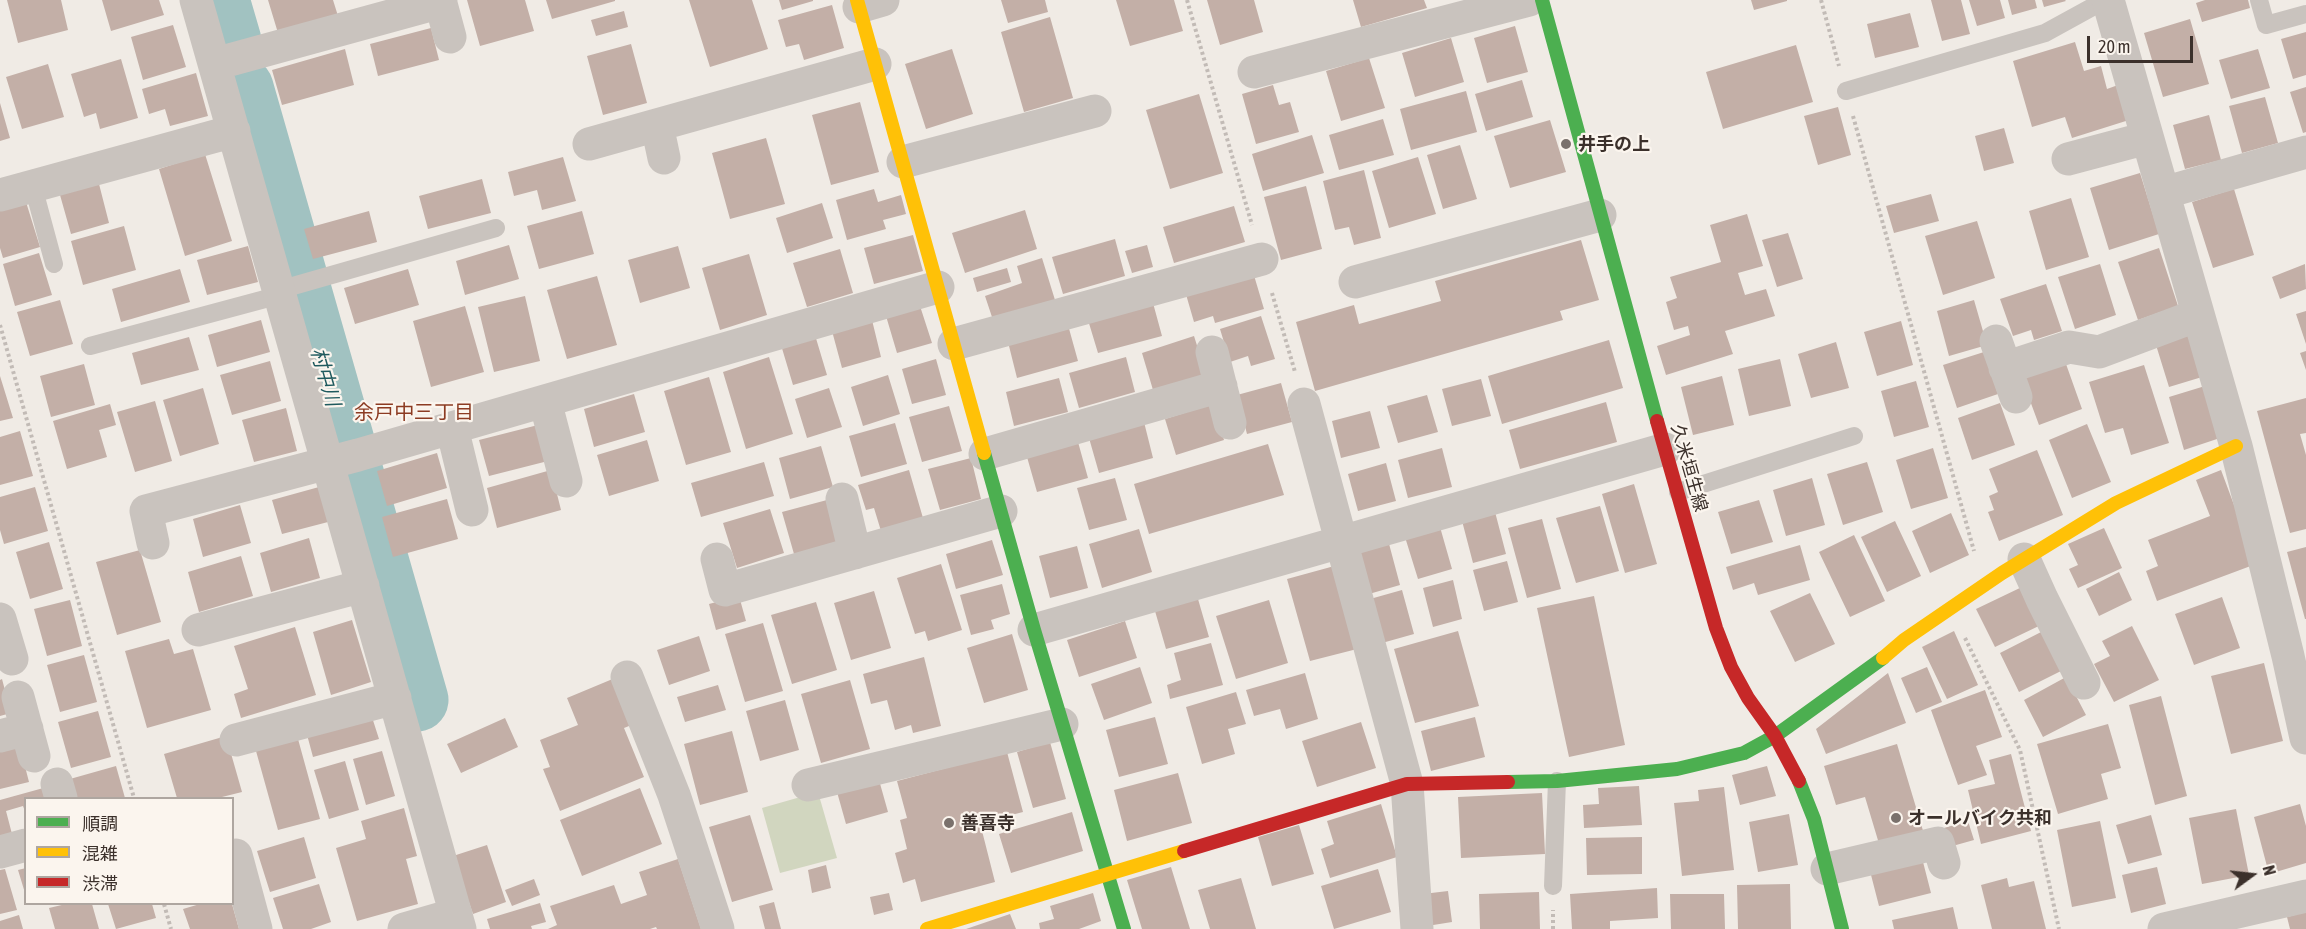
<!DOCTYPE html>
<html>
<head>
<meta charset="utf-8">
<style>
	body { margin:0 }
	#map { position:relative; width:2306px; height:929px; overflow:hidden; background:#f0ebe5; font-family:"Asap Condensed","Noto Sans JP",sans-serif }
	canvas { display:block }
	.legend { position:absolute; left:24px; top:797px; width:210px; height:108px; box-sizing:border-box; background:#fbf5ee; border:2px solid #aea6a0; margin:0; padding:8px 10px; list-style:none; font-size:18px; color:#3b302b }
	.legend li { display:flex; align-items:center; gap:12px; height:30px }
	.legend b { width:30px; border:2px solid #aea6a0 }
	.north { position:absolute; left:2222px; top:845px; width:60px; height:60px; -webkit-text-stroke:4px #fbf5ee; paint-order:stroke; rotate:75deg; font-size:16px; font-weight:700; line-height:24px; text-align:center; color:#3b302b }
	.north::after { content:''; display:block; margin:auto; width:21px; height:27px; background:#3b302b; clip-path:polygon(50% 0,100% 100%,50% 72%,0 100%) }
	.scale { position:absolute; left:2087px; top:36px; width:106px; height:27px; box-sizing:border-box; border:3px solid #3b302b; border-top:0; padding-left:8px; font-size:18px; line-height:21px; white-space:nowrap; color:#3b302b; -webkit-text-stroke:4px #fbf5ee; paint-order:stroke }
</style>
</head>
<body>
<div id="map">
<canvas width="2306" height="929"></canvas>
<ul class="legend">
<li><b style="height:8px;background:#4caf50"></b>順調</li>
<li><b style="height:8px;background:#ffc107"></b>混雑</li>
<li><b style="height:8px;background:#c62828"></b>渋滞</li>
</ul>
<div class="north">N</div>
<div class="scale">20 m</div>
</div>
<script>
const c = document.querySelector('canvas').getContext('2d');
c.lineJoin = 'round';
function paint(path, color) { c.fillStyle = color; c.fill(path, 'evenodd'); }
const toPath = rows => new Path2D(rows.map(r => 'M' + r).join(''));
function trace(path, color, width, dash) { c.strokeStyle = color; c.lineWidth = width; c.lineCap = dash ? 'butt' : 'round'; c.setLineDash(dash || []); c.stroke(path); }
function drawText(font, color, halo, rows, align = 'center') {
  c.font = font + ' "Asap Condensed","Noto Sans JP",sans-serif'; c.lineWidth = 4.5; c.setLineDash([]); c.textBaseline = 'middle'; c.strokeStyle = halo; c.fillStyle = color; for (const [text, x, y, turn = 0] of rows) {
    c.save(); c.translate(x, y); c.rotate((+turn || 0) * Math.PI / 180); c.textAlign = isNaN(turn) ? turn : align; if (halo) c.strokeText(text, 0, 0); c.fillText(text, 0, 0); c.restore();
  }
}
paint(toPath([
	[818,792,837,858,780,873,762,808]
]), '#d1d6bf');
trace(toPath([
	[218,0,230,41],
	[242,88,417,700]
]), '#a1c2c1', 63);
paint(toPath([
	[7,0,61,0,68,30,18,43],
	[102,0,159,0,164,15,111,31],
	[268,0,333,0,338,16,278,33],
	[467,0,525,0,534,31,480,46],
	[546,0,615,0,615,1,552,19],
	[689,0,752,0,768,49,710,67],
	[779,0,813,0,813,1,782,10],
	[1001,0,1045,0,1048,12,1008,23],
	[1116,0,1174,0,1183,31,1130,46],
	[1207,0,1254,0,1263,32,1220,45],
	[1353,0,1424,0,1427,8,1361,27],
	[1751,0,1787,0,1787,1,1754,10],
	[1931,0,1961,0,1970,34,1942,41],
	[1969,0,2000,0,2005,18,1977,26],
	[2008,0,2035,0,2037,8,2012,15],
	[2042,0,2065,0,2066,1,2044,7],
	[2205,0,2248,0,2250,8,2202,22,2196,3],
	[832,5,844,48,804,60,799,44,786,47,778,20],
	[624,11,628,27,596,36,591,20],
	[1910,13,1919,47,1875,58,1867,24],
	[1050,17,1073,98,1024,112,1001,32],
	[2190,19,2209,84,2163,97,2144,33],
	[173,25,186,67,143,80,131,37],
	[1515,26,1528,72,1487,83,1474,38],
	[431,28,439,60,378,76,370,44],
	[2306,32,2306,75,2293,79,2281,39],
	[1451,38,1464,82,1415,97,1402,53],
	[2075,42,2084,71,2101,66,2107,89,2118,85,2129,120,2072,138,2065,117,2032,127,2013,61],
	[631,44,647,103,603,115,587,56],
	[1796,45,1813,102,1723,129,1706,72],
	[345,49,354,85,282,105,272,70],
	[952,49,973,114,926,129,905,64],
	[2258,49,2270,88,2231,99,2219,60],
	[1369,58,1385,108,1341,121,1326,71],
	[121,59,138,118,100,129,96,113,84,117,71,74],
	[48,64,64,117,22,129,6,77],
	[196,73,208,116,170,126,165,109,149,114,142,89],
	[1522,80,1533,117,1486,131,1475,94],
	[1273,85,1279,105,1290,102,1299,132,1256,144,1242,94],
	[2306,87,2306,132,2303,133,2290,92],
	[1466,91,1477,132,1411,150,1400,109],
	[1199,94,1223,173,1170,189,1146,110],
	[2265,97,2278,143,2242,153,2229,106],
	[860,102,879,172,831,185,812,115],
	[0,103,10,138,0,141],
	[1838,107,1851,155,1818,165,1804,116],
	[2209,115,2221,160,2185,169,2173,125],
	[1383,119,1394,155,1339,170,1329,135],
	[1550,120,1566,172,1510,188,1494,136],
	[2004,128,2014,163,1984,171,1975,136],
	[1312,135,1324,173,1263,191,1252,154],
	[766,138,785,204,730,219,712,153],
	[1460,145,1477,199,1443,209,1427,155],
	[205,154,232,241,185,256,159,169],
	[563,157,576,201,542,210,537,190,514,196,508,172],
	[1418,157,1436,214,1389,228,1372,171],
	[1364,170,1381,238,1354,245,1349,227,1335,230,1323,181],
	[2140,173,2159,234,2109,250,2090,188],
	[482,179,491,213,428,229,419,196],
	[99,184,109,223,71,234,60,195],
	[1306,186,1322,249,1281,260,1264,197],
	[874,189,878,202,901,195,906,214,883,220,886,229,847,240,836,200],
	[2234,189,2254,255,2213,268,2192,202],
	[1931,194,1939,221,1894,233,1886,206],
	[2071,198,2089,257,2046,270,2029,211],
	[26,202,40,247,3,258,0,248,0,210],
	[822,203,833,238,787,253,776,218],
	[1234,206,1245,242,1174,263,1163,227],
	[1025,210,1037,249,965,273,952,233],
	[369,211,377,242,313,259,304,229],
	[582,211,594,254,539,269,527,226],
	[1747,214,1763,266,1738,273,1745,295,1766,289,1775,316,1725,331,1733,354,1666,375,1657,346,1690,335,1688,326,1674,330,1666,302,1677,298,1670,277,1721,262,1710,225],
	[1977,221,1995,278,1943,295,1925,236],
	[124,226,136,270,83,285,71,241],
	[1788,233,1803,279,1777,287,1762,240],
	[913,235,923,271,874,284,864,248],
	[1115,239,1125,276,1063,294,1052,257],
	[1581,240,1599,300,1560,311,1563,320,1315,391,1296,322,1354,305,1359,324,1441,301,1435,281],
	[509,245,519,279,465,295,456,261],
	[1147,245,1153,267,1132,273,1125,251],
	[248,246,258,282,207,295,197,260],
	[678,246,690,288,640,303,628,260],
	[2159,248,2178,306,2138,320,2118,262],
	[840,249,853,293,807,307,793,263],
	[39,253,52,295,15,306,3,264],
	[749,254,767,315,720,330,702,268],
	[1042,258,1055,300,993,320,985,296,1022,283,1017,266],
	[2100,264,2116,315,2075,329,2058,277],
	[2305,264,2306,289,2280,299,2272,277],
	[1007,268,1011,282,977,292,973,278],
	[180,269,190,302,121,322,112,289],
	[408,269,419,305,355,324,344,288],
	[1253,272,1264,309,1215,323,1213,316,1194,322,1185,291],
	[597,276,617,345,567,359,547,290],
	[2046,284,2062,331,2034,340,2031,330,2013,336,2000,299],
	[525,296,540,361,494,372,478,307],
	[60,300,73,344,30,356,17,312],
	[1974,300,1987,345,1949,356,1937,311],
	[1153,303,1162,336,1098,353,1088,320],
	[465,306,484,372,431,387,413,321],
	[920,306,932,343,897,353,886,316],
	[2306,311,2306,344,2296,314],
	[1261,316,1275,359,1251,366,1248,356,1230,362,1220,329],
	[261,320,270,352,217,367,208,335],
	[872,320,881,357,842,368,832,331],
	[1901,321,1913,365,1877,376,1864,332],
	[1068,325,1078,361,1017,378,1008,342],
	[815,335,827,375,793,385,781,345],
	[2189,335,2202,377,2169,387,2156,345],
	[1194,336,1206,374,1153,390,1142,353],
	[189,337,199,370,141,385,132,353],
	[1609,340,1623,388,1502,424,1488,376],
	[1836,342,1849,388,1811,398,1798,354],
	[2306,351,2306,370,2300,353],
	[1984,352,1998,394,1957,408,1943,365],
	[769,357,793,434,746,449,723,372],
	[1126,357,1135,392,1079,408,1069,373],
	[936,359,946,395,912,404,902,369],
	[1780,359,1791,406,1749,416,1738,369],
	[270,361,281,401,232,415,220,375],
	[84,364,95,405,51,417,40,376],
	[2066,364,2082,409,2039,425,2022,379],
	[2144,365,2169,443,2131,455,2123,428,2105,433,2089,382],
	[888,375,900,414,863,426,851,387],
	[0,376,13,418,0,421],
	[1722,376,1734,425,1693,435,1681,387],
	[709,377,731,452,686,465,664,391],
	[1059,378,1068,412,1014,426,1006,392],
	[1481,379,1491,416,1452,426,1442,389],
	[1916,381,1929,427,1894,437,1881,391],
	[1281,383,1292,422,1247,434,1237,395],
	[2205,386,2220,438,2184,450,2169,397],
	[203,388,219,444,180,456,163,400],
	[829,388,842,427,807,438,795,399],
	[634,394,645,432,594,447,584,409],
	[1427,395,1438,432,1398,443,1387,406],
	[2306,398,2306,433,2300,434,2306,455,2306,529,2290,533,2257,411],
	[155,401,172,461,135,472,117,412],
	[1606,402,1617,442,1520,469,1509,430],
	[2000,403,2015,445,1972,460,1958,418],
	[110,404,116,425,99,430,107,457,67,469,53,421],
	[1213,404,1224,440,1176,455,1165,419],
	[949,406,962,451,922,462,909,417],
	[286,408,297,451,254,462,242,420],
	[1370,411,1380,448,1341,458,1332,421],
	[1144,422,1153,458,1099,473,1089,438],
	[895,423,907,464,861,477,849,436],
	[2087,424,2111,482,2072,498,2049,440],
	[538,425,548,461,489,476,479,440],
	[20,431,33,476,0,485,0,437],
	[647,440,659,481,609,496,597,455],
	[1078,442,1088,478,1037,492,1027,457],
	[1268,444,1284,495,1149,534,1134,484],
	[821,446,833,487,790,499,779,458],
	[1442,448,1452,487,1408,498,1398,460],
	[1933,448,1948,498,1911,509,1896,460],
	[2037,450,2063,515,1999,541,1988,512,1994,510,1989,496,1998,492,1989,469],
	[437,453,447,488,387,506,377,471],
	[971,458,981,499,940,510,928,469],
	[764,462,774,496,701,517,691,483],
	[1867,462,1883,512,1843,525,1827,474],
	[1386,463,1396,501,1358,511,1348,474],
	[551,470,561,510,497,528,487,488],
	[909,470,923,518,881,531,874,508,866,510,858,485],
	[2221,470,2256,564,2157,601,2146,571,2158,566,2148,540,2210,516,2196,480],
	[1115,478,1127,520,1089,530,1077,488],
	[1812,478,1825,525,1786,536,1773,490],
	[1634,484,1657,564,1625,573,1602,494],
	[35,487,48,531,4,544,0,530,0,497],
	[319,487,328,522,282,534,272,500],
	[447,499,458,539,393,557,382,517],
	[827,500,838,543,794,554,782,512],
	[1759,500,1773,542,1731,554,1718,512],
	[240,505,251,543,203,557,193,519],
	[1600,506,1619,571,1576,583,1556,518],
	[1494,508,1506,554,1473,563,1461,517],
	[770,509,784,553,737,568,723,523],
	[1951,513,1969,555,1930,573,1912,531],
	[1542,519,1561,589,1527,598,1508,528],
	[1895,521,1921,576,1887,592,1861,537],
	[1440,527,1452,569,1418,579,1405,537],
	[2104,528,2122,568,2078,588,2069,569,2078,565,2068,544],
	[1139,529,1152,572,1102,588,1089,544],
	[1854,535,1885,601,1850,617,1819,552],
	[309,538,320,578,271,592,260,553],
	[992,540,1003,575,956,589,946,554],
	[1388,540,1400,585,1369,594,1356,549],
	[49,542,63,589,30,599,16,552],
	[1800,545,1810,580,1758,595,1754,583,1733,590,1726,567],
	[1077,546,1088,588,1050,598,1039,556],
	[2306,547,2306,619,2305,619,2287,552],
	[140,550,161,622,117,635,96,562],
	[241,556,253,596,199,612,188,572],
	[1507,561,1518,602,1484,611,1473,570],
	[941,564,962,630,928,641,925,631,915,634,897,578],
	[1338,565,1361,648,1310,661,1287,579],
	[2119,572,2132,600,2099,616,2086,589],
	[1453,580,1462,619,1433,627,1423,588],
	[1002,584,1010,614,991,620,994,629,971,635,960,595],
	[2024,586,2043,624,1995,647,1976,609],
	[1402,590,1414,634,1382,643,1370,599],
	[874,591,891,648,851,660,834,603],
	[1810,593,1835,644,1795,662,1770,611],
	[739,596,746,621,716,630,709,604],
	[1594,596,1625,745,1569,757,1537,608],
	[2222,597,2240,648,2194,665,2175,614],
	[1198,599,1209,637,1166,649,1155,611],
	[70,600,82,646,47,656,34,609],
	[1269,600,1288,663,1236,679,1216,616],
	[816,602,837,670,792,684,771,615],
	[352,620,371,682,331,695,313,632],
	[1125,621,1137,658,1079,677,1067,640],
	[763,623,783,691,745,702,725,634],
	[2132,626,2159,680,2114,702,2094,664,2110,656,2102,641],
	[295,627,316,695,241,718,234,694,248,689,234,646],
	[2045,630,2065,669,2019,692,2000,653],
	[1458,631,1479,706,1415,723,1394,649],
	[1954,631,1978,685,1947,699,1922,647],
	[1012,634,1028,690,984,703,967,648],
	[699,636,710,671,669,685,657,650],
	[169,639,174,654,193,649,211,710,147,728,125,651],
	[1211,643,1223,685,1170,699,1167,685,1181,680,1174,653],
	[84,655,97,702,60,712,47,665],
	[924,657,941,726,913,733,911,725,895,730,887,700,871,704,863,674],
	[2264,663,2283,741,2231,754,2211,676],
	[1140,667,1152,703,1104,720,1091,684],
	[1927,667,1942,702,1916,713,1901,678],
	[1305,673,1318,719,1286,729,1280,709,1254,716,1246,690],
	[1888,673,1906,723,1826,754,1816,729],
	[2066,677,2086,715,2043,737,2024,700],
	[615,678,634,724,624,728,644,777,560,811,543,769,550,767,540,740,578,725,567,698],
	[2,679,11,713,0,716,0,680],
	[850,680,870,749,821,763,801,694],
	[718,685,726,710,685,722,677,697],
	[1985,690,2002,737,1976,746,1987,775,1958,785,1931,710],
	[1236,692,1246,724,1228,729,1235,754,1202,764,1186,707],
	[2161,696,2187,796,2155,805,2129,705],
	[785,700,799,750,760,761,746,711],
	[98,711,111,757,71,768,58,722],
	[371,714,379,739,313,757,306,731],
	[1155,717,1168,764,1119,777,1106,730],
	[1475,717,1485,757,1431,771,1421,731],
	[505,718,518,747,461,773,447,744],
	[1361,722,1376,768,1317,787,1302,741],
	[2108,724,2121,768,2101,774,2108,799,2058,814,2037,744],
	[732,731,748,792,700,805,684,744],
	[226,736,242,792,218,798,177,798,164,754],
	[298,739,320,819,278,830,256,751],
	[1050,742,1066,799,1033,808,1017,752],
	[1897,744,1924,834,1880,847,1865,797,1836,805,1824,766],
	[20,747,29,782,0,789,0,752],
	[382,751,395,796,366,805,353,759],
	[1007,752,1023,812,980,823,995,882,921,902,915,879,903,883,895,853,907,849,900,820,907,818,897,781],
	[2011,754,2031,831,1981,844,1968,790,1995,784,1989,760],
	[345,761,359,810,329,819,314,770],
	[116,766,125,798,76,798,70,779],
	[1767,766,1776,796,1740,805,1732,775],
	[1178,773,1192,823,1127,841,1114,790],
	[879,780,888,812,846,824,837,792],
	[1639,786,1642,825,1584,828,1583,805,1599,804,1598,788],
	[47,787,50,798,26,798,26,814,23,806,6,811,12,834,0,837,0,800],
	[1724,787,1734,870,1682,876,1674,803,1699,801,1698,790],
	[640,788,662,844,582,876,560,820],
	[1542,793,1545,854,1461,858,1458,797],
	[1381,804,1397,857,1330,878,1321,849,1334,844,1327,821],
	[2300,804,2306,826,2306,863,2269,874,2254,817],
	[404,808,417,856,406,859,418,904,357,921,336,848,366,839,361,821],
	[2236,809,2249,875,2202,884,2189,818],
	[1072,812,1083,851,1011,873,999,834],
	[1789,814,1798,865,1758,872,1749,822],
	[750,815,773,890,732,902,709,827],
	[2151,815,2162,855,2128,864,2116,825],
	[1968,821,1974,840,1949,847,1944,828],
	[2100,821,2116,898,2072,907,2057,830],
	[1299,825,1314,874,1272,886,1258,837],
	[304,837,316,878,270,892,257,851],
	[1642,837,1642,874,1587,875,1586,838],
	[487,845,506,902,473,914,453,856],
	[1922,858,1931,893,1879,906,1870,871],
	[678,859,701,929,657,929,656,927,650,929,548,929,557,925,550,906,614,885,621,904,647,895,639,872],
	[826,865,831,888,812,893,808,870],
	[1171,867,1190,929,1142,929,1127,880],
	[2157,867,2166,904,2131,913,2122,875],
	[26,868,26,893,25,893,18,870],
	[5,869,17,910,0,914,0,870],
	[1378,869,1391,912,1334,929,1321,886],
	[1241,878,1256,929,1210,929,1198,890],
	[2007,878,2009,887,2034,881,2046,929,1992,929,1981,885],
	[534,879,540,895,512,906,505,890],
	[319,884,331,922,311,929,283,929,273,898],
	[1790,884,1791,929,1738,929,1737,885],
	[1657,888,1658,918,1610,921,1610,929,1572,929,1570,894],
	[1448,891,1452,922,1427,926,1423,894],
	[1539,892,1540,929,1480,929,1479,894],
	[889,893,893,910,874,915,870,897],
	[1093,893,1101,921,1079,929,1040,929,1039,923,1054,919,1050,906],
	[1670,894,1724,894,1725,929,1671,929],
	[774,902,781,929,765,929,759,906],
	[540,903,546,922,531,926,532,929,490,929,487,919],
	[66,904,92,904,99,929,55,929,49,908],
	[108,904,152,904,156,918,116,929],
	[200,904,232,904,239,929,190,929,183,909],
	[1953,907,1958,929,1894,929,1892,920],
	[2306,912,2306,929,2290,929,2287,917],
	[1010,914,1016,929,966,929],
	[19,915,23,929,0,929,0,921]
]), '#c3afa7');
trace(toPath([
	[1187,0,1252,225],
	[1821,0,1839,66],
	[1853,116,1974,551],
	[1272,293,1295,372],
	[0,325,134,798],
	[1965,638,2020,750,2059,929],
	[164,904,171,929],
	[1553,929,1553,910]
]), '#c2bbb6', 4, [3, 3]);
trace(toPath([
	[2259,0,2266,25,2306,14],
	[1846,91,2045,33,2105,0],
	[33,186,54,264],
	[279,290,496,228],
	[90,346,280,295],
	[1678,492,1854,436],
	[1553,886,1557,781]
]), '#c9c3be', 18);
trace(toPath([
	[196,0,460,929],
	[440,0,450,37],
	[2108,0,2236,446,2288,656,2306,738],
	[859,7,883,0],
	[215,64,441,2],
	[1254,72,1529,0],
	[657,125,664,158],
	[589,144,875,64],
	[2068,159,2147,138],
	[903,162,1095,111],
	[2163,193,2306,152],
	[0,195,234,131],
	[1355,282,1600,215],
	[1996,341,2016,397],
	[954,344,1262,259],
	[1212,352,1230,423],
	[2005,368,2069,347,2099,352,2198,315],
	[545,401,566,481],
	[1304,404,1407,784,1417,929],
	[452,428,472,510],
	[985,454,1221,386],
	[842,499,855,553],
	[153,543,146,511,358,455,938,287],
	[717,559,725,590,1001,511],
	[2024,559,2042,599,2084,683],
	[0,619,12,659],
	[198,630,363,586],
	[1034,630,1665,449],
	[627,677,674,795,718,929],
	[18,697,34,756],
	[0,736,27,729],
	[236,740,395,698],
	[57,784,61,798],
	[808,785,1062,724],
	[0,852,26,845],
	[236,855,256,929],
	[1827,869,1938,843,1944,863],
	[404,929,456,914],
	[2164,929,2306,896]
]), '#c9c3be', 33);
trace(toPath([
	[1542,0,1657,421],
	[984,453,1034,630,1124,929],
	[1799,781,1814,819,1842,929],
	[1508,782,1557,781,1677,769,1744,753,1775,736,1883,658]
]), '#4caf50', 14);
trace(toPath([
	[857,0,984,453],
	[1883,658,1904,640,2002,573,2116,503,2236,446],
	[927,929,1184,851]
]), '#ffc107', 14);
trace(toPath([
	[1657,421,1716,628,1731,667,1748,698,1775,736,1799,781],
	[1184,851,1407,784,1508,782]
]), '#c62828', 14);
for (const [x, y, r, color] of [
	[1566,144,6,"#7a716c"],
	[1896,818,6,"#7a716c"],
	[949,823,6,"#7a716c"]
]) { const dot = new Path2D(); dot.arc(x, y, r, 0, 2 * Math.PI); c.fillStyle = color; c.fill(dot); trace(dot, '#fbf5ee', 2); }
drawText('bold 18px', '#3b302b', '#fbf5ee', [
	["井手の上",1578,144],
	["オールバイク共和",1908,818],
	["善喜寺",961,823]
], 'left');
drawText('18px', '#3b302b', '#fbf5ee', [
	["久米垣生線",1689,468,74]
]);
drawText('italic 20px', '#1f5a5e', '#fbf5ee', [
	["村中川",325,377,74]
]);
drawText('20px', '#8c3b22', '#fbf5ee', [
	["余戸中三丁目",414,413]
]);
</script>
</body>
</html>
